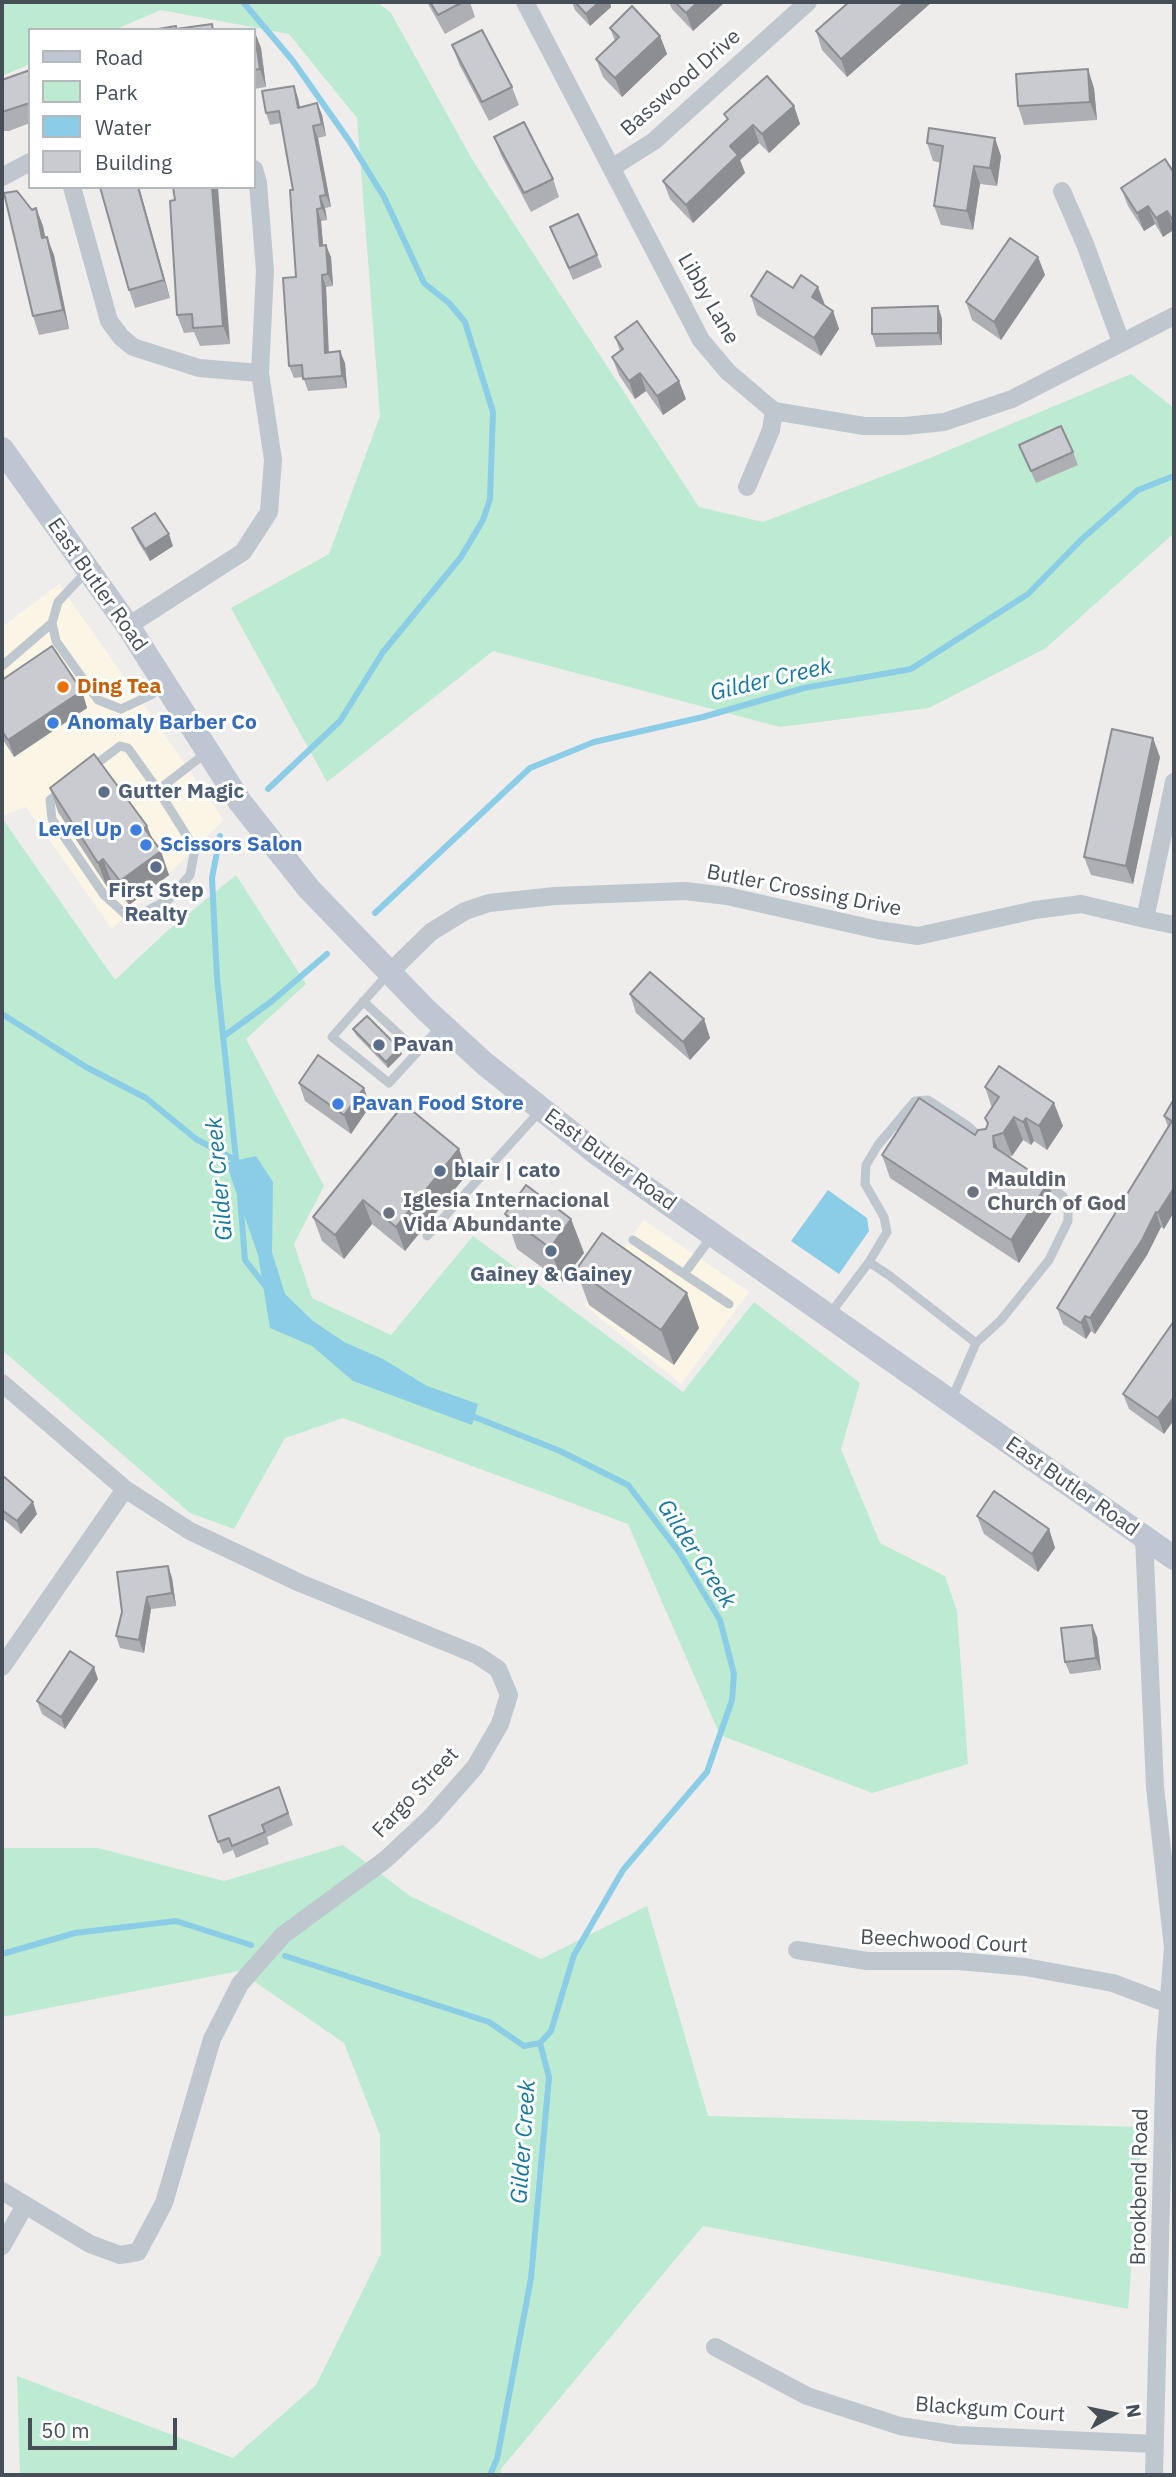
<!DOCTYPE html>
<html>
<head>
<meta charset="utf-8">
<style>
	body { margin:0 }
	#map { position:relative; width:1176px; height:2477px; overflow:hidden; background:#efecec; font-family:"IBM Plex Sans",sans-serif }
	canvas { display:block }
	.frame { position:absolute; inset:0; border:4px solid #464e58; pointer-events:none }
	.legend { position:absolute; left:28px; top:28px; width:228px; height:161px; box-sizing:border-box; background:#fff; border:2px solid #b5b8bc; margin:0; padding:9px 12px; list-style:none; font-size:21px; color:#464e58 }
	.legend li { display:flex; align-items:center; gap:14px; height:35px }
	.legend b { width:35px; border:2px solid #b5b8bc }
	.north { position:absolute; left:1078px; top:2379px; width:70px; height:70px; -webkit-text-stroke:5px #fff; paint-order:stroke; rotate:81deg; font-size:19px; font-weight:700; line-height:28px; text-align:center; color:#464e58 }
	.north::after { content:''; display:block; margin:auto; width:24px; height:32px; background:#464e58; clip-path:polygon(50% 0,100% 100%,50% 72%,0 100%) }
	.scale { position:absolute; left:28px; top:2418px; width:149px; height:32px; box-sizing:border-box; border:4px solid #464e58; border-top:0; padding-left:9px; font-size:21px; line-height:24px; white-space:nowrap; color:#464e58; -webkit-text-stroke:5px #fff; paint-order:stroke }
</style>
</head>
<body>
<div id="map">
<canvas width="1176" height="2477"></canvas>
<div class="frame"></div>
<ul class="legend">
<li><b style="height:9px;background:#bec6d2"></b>Road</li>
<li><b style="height:19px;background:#bcebd1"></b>Park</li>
<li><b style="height:19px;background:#8bcde6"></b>Water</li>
<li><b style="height:19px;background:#cacbd1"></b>Building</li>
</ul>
<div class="north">N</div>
<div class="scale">50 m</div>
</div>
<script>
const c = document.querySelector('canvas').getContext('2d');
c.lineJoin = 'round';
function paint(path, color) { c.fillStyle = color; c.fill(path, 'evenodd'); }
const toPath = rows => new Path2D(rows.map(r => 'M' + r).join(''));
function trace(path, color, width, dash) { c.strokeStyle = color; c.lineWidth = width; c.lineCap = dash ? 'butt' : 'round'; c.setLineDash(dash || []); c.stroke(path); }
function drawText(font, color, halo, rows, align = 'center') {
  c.font = font + ' "IBM Plex Sans",sans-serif'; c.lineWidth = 6; c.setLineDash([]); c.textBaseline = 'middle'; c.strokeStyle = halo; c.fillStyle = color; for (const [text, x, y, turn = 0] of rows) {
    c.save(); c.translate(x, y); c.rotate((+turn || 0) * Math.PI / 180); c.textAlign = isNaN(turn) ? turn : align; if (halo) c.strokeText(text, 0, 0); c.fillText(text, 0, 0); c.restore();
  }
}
paint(toPath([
	[59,584,224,820,112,929,26,807,2,816,2,627],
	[644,1220,749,1292,681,1384,584,1305]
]), '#faf5e5');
paint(toPath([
	[2,2,377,2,391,13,473,161,699,507,763,522,925,460,1131,374,1174,408,1174,533,1046,648,929,708,780,727,493,651,327,782,231,608,329,554,380,416,357,118,289,34,161,10,114,30,30,30,30,64,2,76],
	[2,818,115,980,166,932,236,875,306,984,246,1039,324,1186,294,1244,312,1298,391,1335,473,1236,683,1392,754,1302,860,1383,841,1449,880,1543,945,1576,957,1611,968,1764,872,1793,720,1735,628,1524,343,1418,285,1438,234,1529,190,1513,2,1350],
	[343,1845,410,1896,541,1959,647,1906,708,2116,1143,2127,1128,2309,703,2226,501,2469,501,2475,20,2475,17,2376,233,2458,316,2385,381,2254,380,2135,344,2043,239,1971,2,2017,2,1848,98,1848,224,1881]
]), '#bcebd1');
paint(toPath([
	[256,1156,273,1182,272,1252,285,1294,313,1321,344,1342,383,1359,427,1386,478,1404,472,1425,353,1381,312,1346,270,1328,258,1255,226,1163],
	[828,1190,867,1218,869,1231,839,1274,791,1241]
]), '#8bcde6');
trace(toPath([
	[243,2,293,61,350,142,384,197,424,283,449,303,465,322,493,412,490,499,483,520,461,557,383,652,340,721,268,789],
	[220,836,212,878,217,978,237,1169],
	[375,913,530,768,594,742,703,717,804,688,911,669,1028,594,1082,539,1138,490,1174,476],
	[2,1014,86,1067,146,1098,196,1139,237,1161],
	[224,1036,272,1001,327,954],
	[240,1197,245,1260,266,1287],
	[467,1414,560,1451,628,1485,679,1552,720,1620,734,1674,732,1700,707,1772,623,1870,574,1955,551,2031,540,2043],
	[2,1954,75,1933,176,1921,251,1945],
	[285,1956,489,2022,524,2046,540,2043],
	[490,2475,497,2459,531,2278,549,2077,540,2043]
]), '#8bcde6', 6);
trace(toPath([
	[87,571,58,602,52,623,56,641,98,700,121,709,151,695,163,685],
	[2,666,52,623],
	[91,768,120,746,128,748,158,790],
	[61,792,50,800,52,819,104,895,125,914,145,912,169,899,190,875,195,849,158,790,206,753],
	[388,974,332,1037,389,1083,442,1025],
	[363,1001,417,1051],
	[427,1236,540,1111],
	[633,1240,729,1304],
	[869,1262,887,1232,884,1217,865,1184,866,1165,878,1145,915,1101,928,1100,968,1126,984,1141],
	[684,1274,712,1236],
	[830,1314,869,1262,890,1276,976,1343,951,1401],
	[976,1343,1001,1320,1049,1260,1068,1221,1068,1205,1063,1196,1040,1179]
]), '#bec6ce', 9);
trace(toPath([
	[525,2,701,340,728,372,774,411,864,426,905,426,944,422,1012,399,1174,316],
	[613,167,654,141,808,2],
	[2,177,30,162],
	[72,187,109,321,121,337,133,347,199,368,260,373],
	[1062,191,1085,244,1121,342],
	[747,487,771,430,774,411],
	[128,626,243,552,269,512,273,460,260,373,265,271,258,183,254,169],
	[1174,782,1145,919,1174,925],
	[389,973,431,932,465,911,489,903,555,896,685,891,727,896,878,930,918,936,1035,910,1081,904,1145,919],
	[2,1383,125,1489,190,1531,300,1583,477,1655,498,1669,509,1695,500,1724,475,1767,431,1817,385,1860,283,1935,240,1984,212,2039,164,2203,138,2252,120,2255,90,2244,2,2191],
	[1144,1537,1155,1787,1173,1947,1165,2048,1154,2475],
	[2,1667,125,1489],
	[797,1950,867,1961,958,1961,1025,1967,1113,1983,1174,2006],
	[2,2246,24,2207],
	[715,2347,807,2396,900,2426,957,2435,1155,2444]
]), '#bec6ce', 18);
trace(toPath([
	[2,449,128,626,240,802,309,889,426,1010,485,1064,599,1155,1174,1558]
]), '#bec6d2', 24);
paint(toPath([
	[427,2,470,2,475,17,445,34],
	[572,2,610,2,611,7,590,26,575,10],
	[669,2,725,2,693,31,672,9],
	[849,2,932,2,847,77,822,50,816,31],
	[610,28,660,36,667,54,622,97,603,77,596,59,615,41],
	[254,30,261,48,266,87,254,89],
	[452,45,512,87,519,105,489,121,459,64],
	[30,70,30,123,9,131,2,131,2,80],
	[1094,88,1097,120,1024,125,1018,106],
	[298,98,300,107,317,103,322,115,326,136,318,138,331,207,325,208,327,220,321,221,323,245,331,257,333,286,326,287,329,353,345,363,347,388,308,391,303,377,294,378,289,366,296,277,293,190,281,123,270,125,266,113],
	[794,106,800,124,769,153,759,143,740,160,745,173,693,223,670,199,663,181,727,120,724,114],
	[494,137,553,179,559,197,531,212,501,155],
	[927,143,1001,156,997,186,980,184,973,230,941,225,934,206,941,163,933,161],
	[1174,173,1174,230,1163,237,1155,224,1144,231,1128,206,1121,188],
	[100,187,139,187,170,298,135,308,129,290],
	[173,187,230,344,200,346,194,332,184,333,177,315,175,200],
	[36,208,43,226,45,237,54,255,69,329,39,335,33,316,32,210],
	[550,227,597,255,602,267,573,280],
	[1038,257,1045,275,1001,340,972,320,966,302],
	[793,288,833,311,839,329,821,356,757,315,751,296],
	[938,306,942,319,942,345,876,347,872,334],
	[615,337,686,399,663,415,646,391,635,399,619,375,612,357,620,351],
	[1019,445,1073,452,1078,465,1036,483],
	[132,528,173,546,150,561,137,540],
	[2,680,82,691,87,708,14,757,3,740,2,741],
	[1160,757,1133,884,1091,875,1084,857],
	[50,788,147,826,153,840,169,875,129,905,112,883,107,887,58,812],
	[630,994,704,1019,710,1038,690,1060,636,1013],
	[353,1029,399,1048,402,1054,388,1068,356,1035],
	[299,1083,364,1088,370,1106,351,1134,305,1101],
	[985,1087,1063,1126,1047,1150,1034,1141,1031,1145,1023,1140,1012,1156,1008,1157,1048,1183,1056,1206,1019,1263,890,1178,882,1155,975,1135,986,1129,988,1124,985,1118,992,1108],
	[1174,1099,1174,1212,1164,1229,1161,1227,1147,1255,1095,1334,1091,1331,1086,1339,1063,1324,1057,1308,1168,1127,1164,1116],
	[404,1104,468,1173,405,1251,372,1224,344,1259,322,1241,313,1217],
	[505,1214,571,1219,584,1253,562,1282,517,1249],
	[576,1270,699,1328,674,1365,589,1305],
	[1174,1321,1164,1434,1129,1409,1123,1394],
	[2,1475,37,1514,21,1534,2,1518],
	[977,1516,1049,1529,1055,1548,1038,1572,984,1534],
	[168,1566,172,1578,176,1606,151,1609,144,1653,120,1648,116,1636],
	[1097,1637,1101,1670,1070,1674,1065,1662],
	[98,1679,65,1729,42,1714,37,1701],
	[279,1787,293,1825,267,1837,269,1844,236,1858,233,1850,223,1854,209,1816]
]), '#aeafb4');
paint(toPath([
	[599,2,610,2,611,7,590,26,586,14],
	[698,2,725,2,693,31,686,13],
	[905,2,932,2,847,77,841,59],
	[254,30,261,48,266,87,260,69],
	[660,36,667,54,622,97,615,78],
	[1088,69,1094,88,1097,120,1090,102],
	[294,86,298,98,302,120,298,108],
	[317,103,322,115,326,136,322,124],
	[794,106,800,124,769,153,762,134],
	[753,125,759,143,740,160,745,173,693,223,686,205,730,146],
	[313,126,318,138,331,207,326,195],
	[995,138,1001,156,997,186,990,168],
	[974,166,980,184,973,230,967,211],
	[138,187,139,187,170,298,164,280],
	[212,187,218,187,230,344,223,326],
	[320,196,325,208,327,220,322,208],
	[1148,206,1155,224,1144,231,1137,213],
	[36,208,43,226,49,256,42,238],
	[317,209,321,221,324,258,320,246],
	[1167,211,1174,229,1163,237,1156,218],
	[47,237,54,255,69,329,63,310],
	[326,245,331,257,333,286,328,274],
	[1038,257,1045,275,1001,340,994,322],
	[322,275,326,287,329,365,325,353],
	[818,287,825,305,812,297],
	[938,306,942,319,942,345,938,333],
	[833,311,839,329,821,356,814,338],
	[340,351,345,363,347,388,342,376],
	[640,373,646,391,635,399,629,381],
	[679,381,686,399,663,415,657,396],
	[169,534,173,546,150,561,145,549],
	[82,691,87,708,14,757,8,740],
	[1153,738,1160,757,1133,884,1126,866],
	[147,826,156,850,144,828],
	[161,851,169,875,129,905,120,881],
	[103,859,112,883,107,887,98,863],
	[704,1019,710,1038,690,1060,683,1042],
	[399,1048,402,1054,388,1068,386,1062],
	[364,1088,370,1106,351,1134,344,1115],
	[1054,1103,1063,1126,1047,1150,1039,1126],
	[1014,1117,1023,1140,1012,1156,1003,1133],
	[1026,1118,1034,1141,1031,1145,1023,1122],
	[993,1136,1002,1159,994,1147],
	[459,1149,468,1173,405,1251,396,1227],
	[1048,1183,1056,1206,1019,1263,1011,1240],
	[1174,1188,1174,1212,1164,1229,1158,1213],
	[363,1200,372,1224,344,1259,335,1235],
	[1156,1212,1161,1227,1147,1255,1095,1334,1090,1318],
	[571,1219,584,1253,562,1282,550,1248],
	[687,1293,699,1328,674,1365,661,1330],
	[1085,1316,1091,1331,1086,1339,1081,1323],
	[1174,1397,1174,1420,1164,1434,1158,1418],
	[33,1502,37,1514,21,1534,17,1521],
	[1049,1529,1055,1548,1038,1572,1032,1554],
	[168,1566,172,1578,176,1606,172,1593],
	[147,1597,151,1609,144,1653,139,1640],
	[1092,1625,1097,1637,1101,1670,1096,1658],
	[94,1667,98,1679,65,1729,61,1717]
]), '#8d8e92');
const building = toPath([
	[430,2,463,2,438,15,430,2],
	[575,2,599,2,586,14,575,2],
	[675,2,698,2,686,13,675,2],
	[849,2,905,2,841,59,816,31,849,2],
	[632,6,660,36,615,78,596,59,619,37,610,28,632,6],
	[212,24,213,30,152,30,176,26,176,29,212,24],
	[254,30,260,69,254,70,254,30],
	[482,30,512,87,482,102,452,45,482,30],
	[1088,69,1090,102,1018,106,1016,74,1088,69],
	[30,70,30,103,2,112,2,80,30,70],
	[767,76,794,106,762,134,753,125,730,146,738,155,686,205,663,181,728,119,724,114,767,76],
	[294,86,298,108,317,103,322,124,313,126,326,195,320,196,322,208,317,209,320,246,326,245,328,274,322,275,325,353,340,351,342,376,303,379,302,365,289,366,283,278,296,277,290,190,293,190,279,111,266,113,262,91,294,86],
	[524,122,553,179,524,193,494,137,524,122],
	[929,128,995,138,990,168,974,166,967,211,934,206,943,146,927,143,929,128],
	[1165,159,1174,173,1174,222,1167,211,1156,218,1148,206,1137,213,1121,188,1165,159],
	[100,187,138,187,164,280,129,290,100,187],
	[173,187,212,187,223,326,193,328,192,314,177,315,170,201,175,200,173,187],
	[17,191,32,210,36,208,42,238,47,237,63,310,33,316,4,193,17,191],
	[578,214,597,255,569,268,550,227,578,214],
	[1010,238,1038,257,994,322,966,302,1010,238],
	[767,271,793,288,801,275,818,287,812,297,833,311,814,338,751,296,767,271],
	[938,306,938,333,872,334,872,308,938,306],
	[637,321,679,381,657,396,640,373,629,381,612,357,623,349,615,337,637,321],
	[1061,426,1073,452,1031,471,1019,445,1061,426],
	[155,513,169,534,145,549,132,528,155,513],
	[52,646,82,691,8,740,2,731,2,680,52,646],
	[1112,729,1153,738,1126,866,1084,857,1112,729],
	[94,754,147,826,144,828,161,851,120,881,103,859,98,863,50,788,94,754],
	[650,972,704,1019,683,1042,630,994,650,972],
	[367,1016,399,1048,386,1062,353,1029,367,1016],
	[318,1055,364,1088,344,1115,299,1083,318,1055],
	[999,1066,1054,1103,1039,1126,1026,1118,1023,1122,1014,1117,1003,1133,993,1136,994,1147,1048,1183,1011,1240,882,1155,919,1098,975,1135,978,1130,986,1129,988,1123,985,1118,999,1097,985,1087,999,1066],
	[1174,1099,1174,1188,1158,1213,1156,1212,1142,1240,1090,1318,1085,1316,1081,1323,1057,1308,1172,1121,1164,1116,1174,1099],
	[404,1104,459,1149,396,1227,363,1200,335,1235,313,1217,404,1104],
	[526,1185,571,1219,550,1248,505,1214,526,1185],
	[602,1233,687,1293,661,1330,576,1270,602,1233],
	[1174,1321,1174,1397,1158,1418,1123,1394,1174,1321],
	[2,1475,33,1502,17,1521,2,1510,2,1475],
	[994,1491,1049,1529,1032,1554,977,1516,994,1491],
	[168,1566,172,1593,147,1597,139,1640,116,1636,122,1612,117,1572,168,1566],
	[1092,1625,1096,1658,1065,1662,1061,1628,1092,1625],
	[70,1651,94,1667,61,1717,37,1701,70,1651],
	[279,1787,288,1813,262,1825,265,1832,232,1846,229,1838,218,1842,209,1816,279,1787]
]);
paint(building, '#cacbd1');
trace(building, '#8d8e92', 2);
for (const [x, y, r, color] of [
	[63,687,7,"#e8710a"],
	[53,723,7,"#3f7fe0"],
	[104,792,7,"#5c6f8a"],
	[136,830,7,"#3f7fe0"],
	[146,845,7,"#3f7fe0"],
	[156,867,7,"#5c6f8a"],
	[379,1045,7,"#5c6f8a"],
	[338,1104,7,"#3f7fe0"],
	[440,1171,7,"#5c6f8a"],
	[973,1192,7,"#6b7280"],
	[389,1213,7,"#6b7280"],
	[551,1251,7,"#5c6f8a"]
]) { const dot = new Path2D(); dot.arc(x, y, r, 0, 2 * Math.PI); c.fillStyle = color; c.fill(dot); trace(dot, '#fff', 2.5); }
drawText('21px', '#464e58', '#fff', [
	["Basswood Drive",681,83,-41],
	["Libby Lane",708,299,60],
	["East Butler Road",97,585,55],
	["Butler Crossing Drive",804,891,11],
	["East Butler Road",610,1160,36],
	["East Butler Road",1072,1487,35],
	["Fargo Street",416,1793,-47],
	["Beechwood Court",944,1942,3],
	["Brookbend Road",1140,2187,-89],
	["Blackgum Court",990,2410,4]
]);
drawText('bold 21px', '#c56008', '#fff', [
	["Ding Tea",77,687]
], 'left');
drawText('bold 21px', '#366cbe', '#fff', [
	["Anomaly Barber Co",67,723],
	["Level Up",122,830,"right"],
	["Scissors Salon",160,845],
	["Pavan Food Store",352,1104]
], 'left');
drawText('bold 21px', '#4e5e75', '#fff', [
	["Gutter Magic",118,792],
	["First Step",156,891,"center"],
	["Realty",156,915,"center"],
	["Pavan",393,1045],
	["blair | cato",454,1171],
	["Gainey & Gainey",551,1275,"center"]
], 'left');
drawText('bold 21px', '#5b616d', '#fff', [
	["Mauldin",987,1180],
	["Church of God",987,1204],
	["Iglesia Internacional",403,1201],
	["Vida Abundante",403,1225]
], 'left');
drawText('italic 23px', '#14779d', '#fff', [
	["Gilder Creek",771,680,-13],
	["Gilder Creek",220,1179,-95],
	["Gilder Creek",696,1554,57],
	["Gilder Creek",524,2142,-86]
]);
</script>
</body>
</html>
